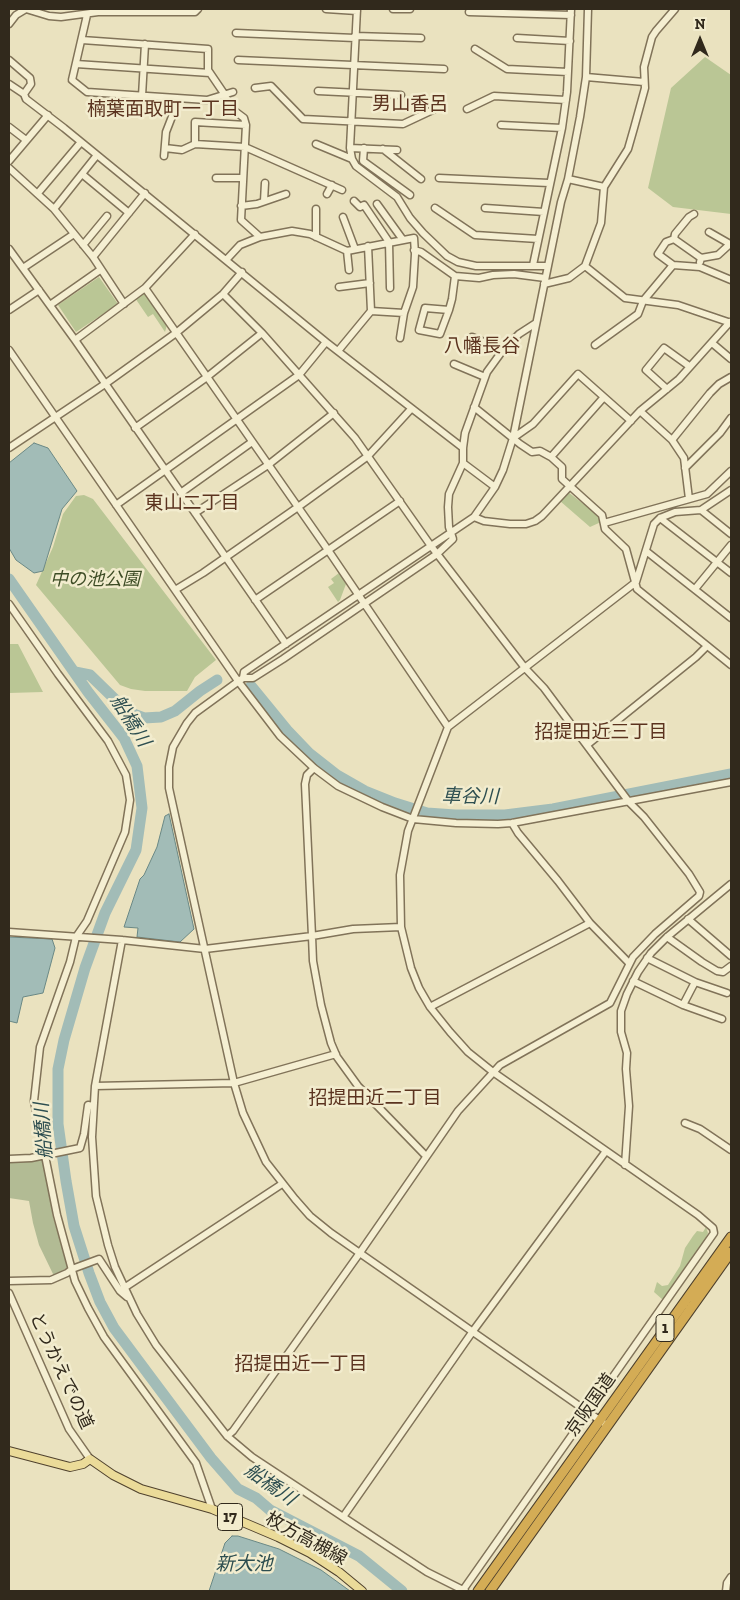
<!DOCTYPE html>
<html>
<head>
<meta charset="utf-8">
<style>
	body { margin:0 }
	#map { position:relative; width:740px; height:1600px; overflow:hidden; background:#eae2bf; font-family:"Zilla Slab",serif }
	canvas { display:block }
	.frame { position:absolute; inset:0; border:10px solid #31291c; pointer-events:none }
	.north { position:absolute; left:675px; top:15px; width:50px; height:50px; -webkit-text-stroke:4px #f2ecce; paint-order:stroke; rotate:0deg; font-size:14px; font-weight:700; line-height:20px; text-align:center; color:#31291c }
	.north::after { content:''; display:block; margin:auto; width:18px; height:22px; background:#31291c; clip-path:polygon(50% 0,100% 100%,50% 72%,0 100%) }
</style>
</head>
<body>
<div id="map">
<canvas width="740" height="1600"></canvas>
<div class="frame"></div>
<div class="north">N</div>
</div>
<script>
const c = document.querySelector('canvas').getContext('2d');
c.lineJoin = 'round';
function paint(path, color) { c.fillStyle = color; c.fill(path, 'evenodd'); }
const toPath = rows => new Path2D(rows.map(r => 'M' + r).join(''));
function trace(path, color, width, dash) { c.strokeStyle = color; c.lineWidth = width; c.lineCap = dash ? 'butt' : 'round'; c.setLineDash(dash || []); c.stroke(path); }
function drawText(font, color, halo, rows, align = 'center') {
  c.font = font + ' "Zilla Slab","Noto Sans JP",serif'; c.lineWidth = 5; c.setLineDash([]); c.textBaseline = 'middle'; c.strokeStyle = halo; c.fillStyle = color; for (const [text, x, y, turn = 0] of rows) {
    c.save(); c.translate(x, y); c.rotate((+turn || 0) * Math.PI / 180); c.textAlign = isNaN(turn) ? turn : align; if (halo) c.strokeText(text, 0, 0); c.fillText(text, 0, 0); c.restore();
  }
}
paint(toPath([
	[705,57,731,75,731,214,673,207,648,188,671,88],
	[99,277,118,304,76,332,58,305],
	[143,292,167,325,165,332,153,314,148,317,135,298],
	[568,492,599,516,601,522,590,527,560,501],
	[84,495,93,499,216,660,195,677,187,691,145,691,131,689,120,685,36,585,53,547,63,514,76,496],
	[339,573,346,584,340,600,338,602,328,587,334,583,331,579],
	[9,644,18,644,43,692,9,693],
	[706,1227,708,1233,705,1240,663,1300,654,1292,657,1282,662,1286,668,1285,680,1266,685,1248,693,1236,697,1231,703,1232]
]), '#bac695');
paint(toPath([
	[43,1157,53,1217,68,1267,54,1276,39,1245,33,1223,29,1201,9,1198,9,1161]
]), '#b2bb94');
const water = toPath([
	[34,443,48,448,77,491,62,509,43,571,34,573,16,560,9,548,9,463,34,443],
	[169,814,194,929,180,942,137,937,138,928,124,927,140,879,144,875,157,847,165,816,169,814],
	[9,937,52,939,55,948,43,993,23,997,17,1023,9,1021,9,937],
	[232,1536,238,1536,279,1549,321,1570,350,1591,209,1591,225,1543,232,1536]
]);
paint(water, '#a2bcb7');
trace(water, '#6a8885', 1);
trace(toPath([
	[9,579,88,692,124,738,137,766,142,808,136,850,105,913,85,968,64,1040,58,1069,58,1124,66,1181,74,1226,89,1273,100,1302,114,1328,149,1375,211,1458,238,1489,256,1498,270,1510,359,1556,402,1591],
	[75,672,90,675,128,712,144,718,161,717,175,711,200,691,217,680],
	[251,686,287,730,309,753,337,775,365,791,395,803,427,813,455,815,505,815,553,809,731,774]
]), '#a2bcb7', 11);
const minor = toPath([
	[326,9,357,11],
	[357,9,350,148,352,159,356,166,397,197,410,218,423,233,447,256,458,262,476,266,548,266],
	[393,9,410,9],
	[469,12,571,15],
	[87,15,72,80,87,92,207,100,233,92],
	[9,24,16,15,26,9,49,16,61,17,98,12,195,12,198,9],
	[236,33,355,38],
	[355,36,421,38],
	[517,38,570,41],
	[82,40,208,49,208,70,225,95,232,109,244,118,246,125,241,220,260,237,240,245,227,259],
	[475,49,507,69,568,72],
	[9,60,30,78,31,84,24,94,26,99,64,128,326,342,463,448],
	[238,60,444,69],
	[76,64,210,73],
	[586,77,644,82],
	[9,84,24,94],
	[255,88,271,86,303,119,403,124,437,108],
	[318,91,401,95],
	[142,96,145,44],
	[467,109,494,96,566,100],
	[501,125,562,128],
	[9,127,26,140],
	[195,144,195,122,246,125],
	[316,144,352,159],
	[165,148,182,150,195,144,245,147,342,190],
	[350,148,397,150],
	[364,148,363,161,410,195],
	[383,149,421,179],
	[164,156,166,132,173,114,175,98],
	[9,161,48,115],
	[9,168,54,209,93,257,124,304],
	[82,174,129,213],
	[216,178,243,178],
	[439,178,549,183],
	[568,179,604,187],
	[38,193,81,142],
	[327,194,332,185],
	[264,201,265,183],
	[354,201,360,207,364,205,389,242,390,288],
	[377,204,403,240],
	[241,206,257,204,286,194],
	[435,208,475,235,538,239],
	[485,208,544,212],
	[54,209,97,155],
	[343,217,355,249],
	[260,237,292,231,310,234,347,251],
	[316,237,316,209],
	[674,239,701,258,700,262],
	[83,245,107,216],
	[368,246,371,311],
	[9,249,75,340,286,644],
	[414,250,421,252,455,276,452,299,449,310,440,334,419,330,425,308,449,310],
	[93,257,145,193],
	[701,258,718,255,730,244,709,232],
	[533,265,562,128,567,92,571,9],
	[673,265,658,254,666,242,674,239,675,234,689,217,694,214],
	[585,266,625,298,678,305,731,323],
	[23,268,74,234],
	[349,270,347,251,414,238,415,254,413,287,404,313,400,338],
	[455,276,479,278,493,275,514,274,545,278],
	[544,284,569,278,585,266,601,223,604,187,628,149,634,128,645,88,644,67,652,37,656,31,675,9],
	[339,287,370,283],
	[145,288,195,234],
	[223,294,262,333,355,438,431,546,525,668,544,688,629,802,644,817,689,874,700,892,699,896,655,934,633,957,610,1003,500,1065,458,1111,359,1254,233,1431,227,1436],
	[50,305,100,270],
	[9,310,39,290],
	[472,337,503,350],
	[75,340,145,288,328,550,448,727],
	[712,343,731,359],
	[595,345,638,314,643,301,673,265,700,267,731,280],
	[9,350,238,681,280,736,314,768,338,786,382,807,413,819,456,823,498,824,512,823,731,782],
	[338,351,371,311,404,313],
	[454,364,485,377],
	[667,389,646,370,664,348,689,366],
	[474,407,520,444,532,452,540,451,551,457,562,467,562,479,602,515,605,529,626,549,637,589,731,665],
	[135,428,207,377,262,333],
	[513,438,533,424,578,374,631,421],
	[672,440,710,393,719,384,731,377],
	[9,448,105,384,176,333,223,294,242,272],
	[551,457,604,397],
	[463,463,449,494,448,507,449,527,453,539,437,554,283,659,253,678,243,678,195,713,187,723,173,747,169,767,169,788,234,1083,243,1113,266,1162,295,1199,310,1216,331,1233,608,1426],
	[685,468,720,433,731,418],
	[495,487,463,463,463,448,465,433,487,372,503,350,519,334,536,323],
	[182,492,252,442],
	[689,499,684,458,672,440,640,411,679,379,730,322],
	[116,505,299,375,326,342],
	[701,510,731,534],
	[195,513,268,465,334,413],
	[474,517,484,521,510,524,526,524,535,521,542,516,640,411],
	[660,518,731,573],
	[604,523,707,494,731,471],
	[646,551,731,618],
	[695,589,731,545],
	[175,590,203,573,298,507,368,456,411,409],
	[255,600,400,501],
	[9,604,58,674,108,741,126,775,130,800,125,832,87,921,76,937,70,962,40,1047,34,1101,57,1215,75,1281,88,1308,104,1337,196,1463,212,1509],
	[243,678,244,672,474,517,495,487,503,470,513,438,561,202,568,179,580,117,586,77,588,9],
	[587,745,696,657,707,646],
	[314,768,307,775,305,784,312,936,313,961,321,1005,331,1043,337,1057,358,1086,426,1156],
	[512,823,518,833,558,881,590,923,629,963],
	[688,919,731,956],
	[9,932,122,940,205,949,312,936,353,929,401,927],
	[667,937,702,962,717,971,723,972,731,966],
	[122,940,95,1086,92,1137,96,1196,108,1245,115,1267,137,1314,156,1345,227,1436,252,1457,343,1517,427,1572,465,1591],
	[647,958,695,982,727,993],
	[633,981,683,1005],
	[695,982,683,1005,722,1019],
	[430,1007,590,923],
	[95,1086,234,1083,336,1054],
	[685,1123,700,1129,731,1150],
	[9,1159,31,1158,80,1148,84,1134,88,1105,93,1106],
	[625,1165,629,1106,626,1069,627,1053,621,1032,621,1011,627,994,638,972,651,953,667,937,731,884],
	[9,1281,51,1280,67,1273,72,1269,99,1259,120,1291,127,1297],
	[124,1288,282,1184],
	[9,1293,69,1429,90,1459],
	[343,1517,473,1331,606,1151],
	[463,1590,714,1233,713,1228,698,1215,493,1072,468,1052,450,1032,430,1007,419,988,411,968,401,927,400,875,408,831,448,727,636,582,654,524,660,518,675,512,701,510,731,490],
	[726,1591,727,1583,731,1577]
]);
const major = toPath([
	[9,1451,70,1467,83,1464,90,1459,113,1475,141,1489,212,1509,278,1537,310,1553,339,1572,362,1591]
]);
const highway = toPath([
	[478,1591,731,1237],
	[490,1591,731,1252]
]);
trace(minor, '#817359', 9);
trace(major, '#4f412d', 10);
trace(highway, '#4f412d', 11);
trace(minor, '#f5efd2', 6);
trace(major, '#ebdb99', 8);
trace(highway, '#d4ac55', 9);
for (const [x, y, w] of [
	[665,1328,18],
	[230,1517,25]
]) { const box = new Path2D(); box.roundRect(x - w / 2, y - 13.5, w, 27, 4); c.fillStyle = '#f2ecce'; c.fill(box); trace(box, '#31291c', 1); }
drawText('bold 16px', '#31291c', null, [
	["1",665,1328],
	["17",230,1517]
]);
drawText('italic 18px', '#3d4c25', '#f2ecce', [
	["中の池公園",95,580]
]);
drawText('18px', '#31291c', '#f2ecce', [
	["とうかえでの道",61,1371,65],
	["京阪国道",591,1405,-55],
	["枚方高槻線",306,1539,29]
]);
drawText('19px', '#5b331f', '#f2ecce', [
	["男山香呂",410,105],
	["楠葉面取町一丁目",163,110],
	["八幡長谷",482,347],
	["東山二丁目",192,504],
	["招提田近三丁目",601,733],
	["招提田近二丁目",375,1099],
	["招提田近一丁目",301,1365]
]);
drawText('italic 19px', '#2d4e50', '#f2ecce', [
	["船橋川",130,721,58],
	["車谷川",470,797,1],
	["船橋川",44,1131,-94],
	["船橋川",270,1485,35],
	["新大池",244,1565]
]);
</script>
</body>
</html>
